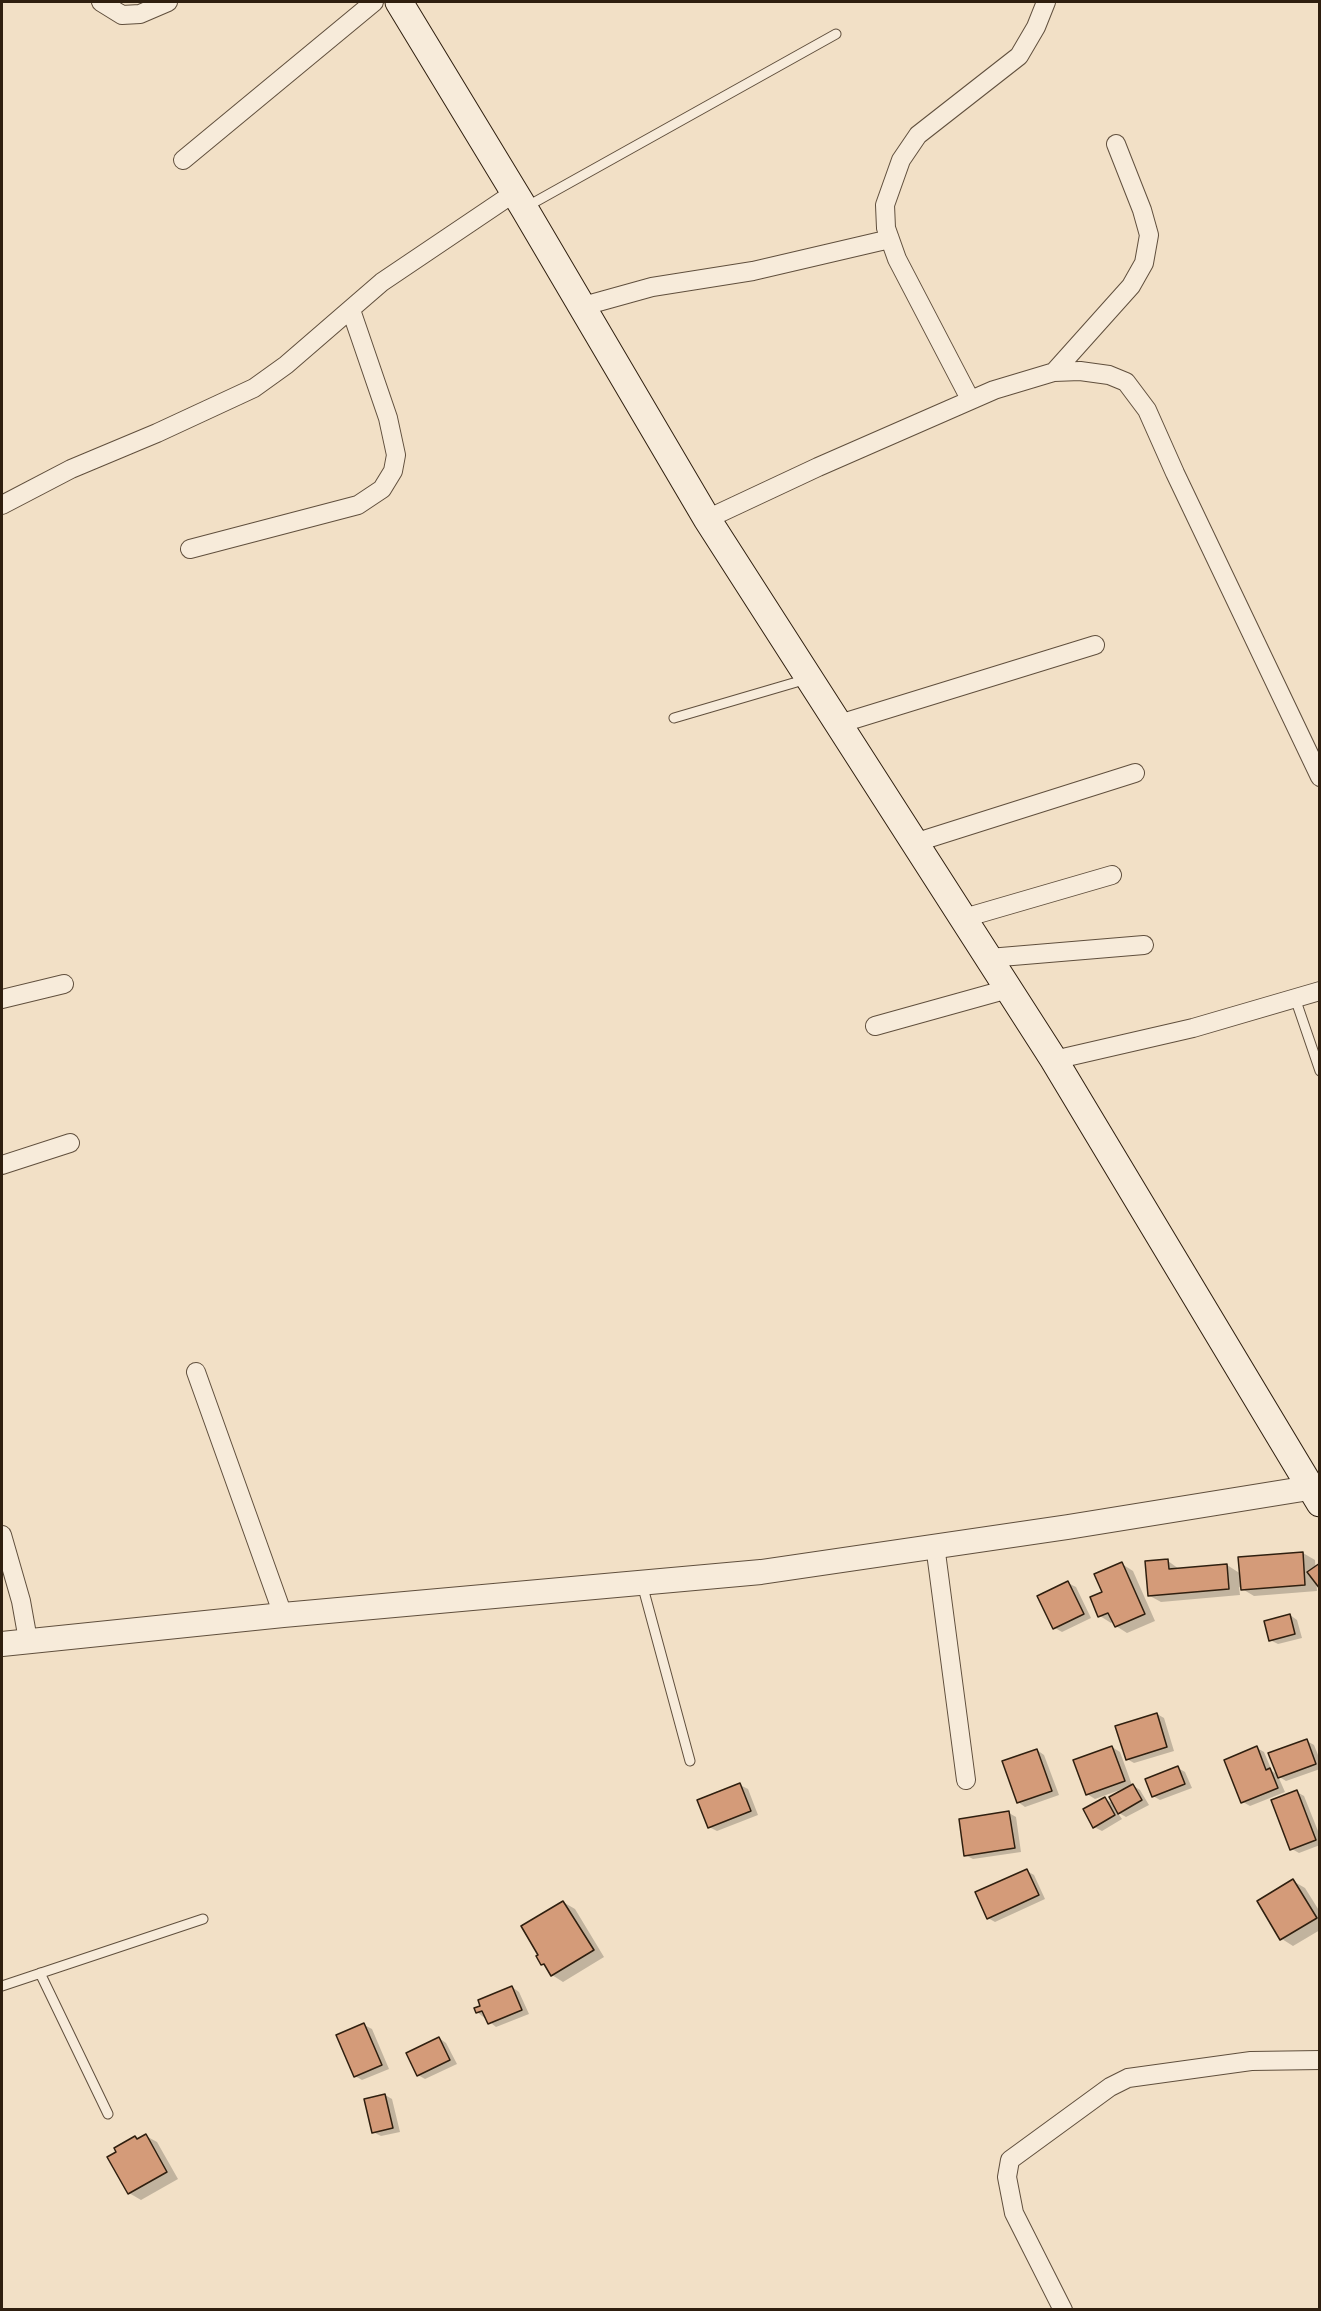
<!DOCTYPE html>
<html>
<head>
<meta charset="utf-8">
<style>
	body { margin:0 }
	#map { position:relative; width:1321px; height:2311px; overflow:hidden; background:#f2e0c6; font-family:Vollkorn,serif }
	canvas { display:block }
	.frame { position:absolute; inset:0; border:3px solid #2f1f0f; pointer-events:none }
</style>
</head>
<body>
<div id="map">
<canvas width="1321" height="2311"></canvas>
<div class="frame"></div>
</div>
<script>
const c = document.querySelector('canvas').getContext('2d');
c.lineJoin = 'round';
function paint(path, color) { c.fillStyle = color; c.fill(path, 'evenodd'); }
const toPath = rows => new Path2D(rows.map(r => 'M' + r).join(''));
function trace(path, color, width, dash) { c.strokeStyle = color; c.lineWidth = width; c.lineCap = dash ? 'butt' : 'round'; c.setLineDash(dash || []); c.stroke(path); }
paint(toPath([
	[1303,1553,1315,1560,1317,1591,1254,1596,1239,1587,1240,1595,1161,1602,1150,1596,1168,1561,1179,1569,1227,1565,1241,1574],
	[1122,1564,1133,1571,1155,1621,1127,1633,1116,1626,1114,1621,1111,1623,1100,1616],
	[1068,1583,1076,1587,1091,1618,1062,1632,1055,1628],
	[1290,1615,1297,1620,1302,1638,1278,1644,1270,1640],
	[1157,1714,1164,1718,1174,1751,1134,1763,1127,1759],
	[1307,1741,1314,1745,1320,1760,1320,1769,1286,1781,1278,1776,1285,1792,1250,1806,1243,1802,1257,1748,1264,1752,1272,1771,1278,1775],
	[1112,1747,1120,1752,1132,1785,1140,1790,1149,1805,1126,1817,1117,1812,1122,1819,1102,1831,1094,1827,1105,1799,1114,1804,1128,1788,1128,1787,1095,1799,1087,1794],
	[1037,1750,1044,1755,1059,1795,1025,1807,1018,1802],
	[1178,1768,1185,1772,1192,1788,1160,1800,1153,1796],
	[740,1785,748,1789,758,1815,717,1831,709,1827],
	[1297,1792,1304,1796,1320,1836,1320,1845,1299,1853,1292,1849],
	[1009,1813,1016,1817,1021,1852,973,1859,965,1855],
	[1027,1871,1034,1875,1045,1899,995,1922,988,1918],
	[1293,1881,1305,1888,1320,1912,1320,1930,1293,1946,1282,1939],
	[563,1902,575,1909,604,1957,563,1982,552,1975,547,1967,542,1964],
	[512,1987,519,1992,529,2014,496,2027,477,2012],
	[364,2025,372,2029,389,2069,362,2080,355,2076],
	[439,2038,446,2043,457,2064,425,2079,418,2075],
	[385,2095,392,2099,400,2132,381,2136,373,2132],
	[146,2136,157,2142,178,2179,141,2200,129,2193,135,2138,139,2140]
]), '#0003');
const building = toPath([
	[1303,1552,1305,1585,1241,1590,1238,1557,1303,1552],
	[1168,1559,1169,1569,1227,1564,1229,1589,1148,1596,1145,1561,1168,1559],
	[1122,1562,1145,1614,1115,1627,1108,1613,1098,1617,1090,1597,1102,1592,1094,1574,1122,1562],
	[1320,1563,1320,1589,1307,1572,1320,1563],
	[1068,1581,1084,1614,1053,1629,1037,1596,1068,1581],
	[1290,1614,1295,1634,1269,1641,1264,1621,1290,1614],
	[1157,1713,1167,1747,1126,1760,1115,1726,1157,1713],
	[1307,1739,1316,1764,1278,1778,1268,1753,1307,1739],
	[1112,1746,1125,1781,1086,1795,1073,1760,1112,1746],
	[1257,1746,1266,1770,1270,1768,1278,1788,1241,1803,1224,1760,1257,1746],
	[1037,1749,1052,1791,1017,1803,1002,1761,1037,1749],
	[1178,1766,1185,1784,1152,1797,1145,1779,1178,1766],
	[740,1783,751,1811,708,1828,697,1800,740,1783],
	[1133,1784,1142,1800,1118,1814,1109,1797,1133,1784],
	[1297,1790,1316,1840,1290,1850,1271,1800,1297,1790],
	[1105,1797,1115,1815,1093,1828,1083,1809,1105,1797],
	[1009,1811,1015,1848,964,1856,959,1819,1009,1811],
	[1027,1869,1039,1895,987,1919,975,1892,1027,1869],
	[1293,1879,1317,1918,1280,1940,1257,1901,1293,1879],
	[563,1901,594,1950,551,1976,544,1964,541,1965,536,1956,538,1955,521,1926,563,1901],
	[512,1986,522,2010,488,2024,482,2011,476,2013,474,2008,480,2006,478,2000,512,1986],
	[364,2023,382,2065,354,2077,336,2035,364,2023],
	[439,2037,450,2060,417,2076,406,2053,439,2037],
	[385,2094,393,2128,372,2133,364,2099,385,2094],
	[146,2134,167,2172,128,2194,107,2157,116,2152,114,2148,135,2136,137,2139,146,2134]
]);
paint(building, '#d49b79');
trace(building, '#2f1f0f', 1.5);
const service = toPath([
	[526,207,836,34],
	[674,718,807,679],
	[1295,998,1320,1071],
	[642,1584,690,1761],
	[40,1973,108,2114],
	[2,1986,203,1919]
]);
const minor = toPath([
	[101,2,122,15,140,14,168,2],
	[183,160,374,2],
	[580,307,652,287,753,271,890,239],
	[1054,372,1131,286,1144,263,1149,235,1142,210,1116,144],
	[970,399,897,259,886,228,885,205,901,160,918,135,1019,56,1036,27,1046,2],
	[2,505,71,469,157,433,254,388,286,365,382,282,514,193],
	[707,519,818,467,994,390,1054,372,1080,371,1109,375,1126,382,1147,410,1175,473,1320,777],
	[190,549,358,505,382,489,393,471,396,455,388,418,351,310],
	[839,724,1095,645],
	[914,843,1135,773],
	[964,918,1112,875],
	[989,958,1144,945],
	[2,999,64,984],
	[875,1026,1008,989],
	[1054,1060,1193,1028,1320,991],
	[2,1165,70,1143],
	[196,1372,283,1615],
	[2,1535,21,1601,28,1640],
	[935,1545,966,1780],
	[1063,2310,1014,2213,1007,2177,1010,2160,1110,2087,1128,2078,1251,2061,1320,2060]
]);
const tertiary = toPath([
	[2,1644,283,1615,761,1572,1068,1527,1309,1488]
]);
const secondary = toPath([
	[399,2,524,208,707,519,1054,1060,1320,1503]
]);
trace(service, '#604f3d', 11);
trace(minor, '#604f3d', 20);
trace(tertiary, '#604f3d', 26);
trace(secondary, '#2f1f0f', 29);
trace(service, '#f7ebda', 9);
trace(minor, '#f7ebda', 18);
trace(tertiary, '#f7ebda', 24);
trace(secondary, '#f7ebda', 27);
</script>
</body>
</html>
